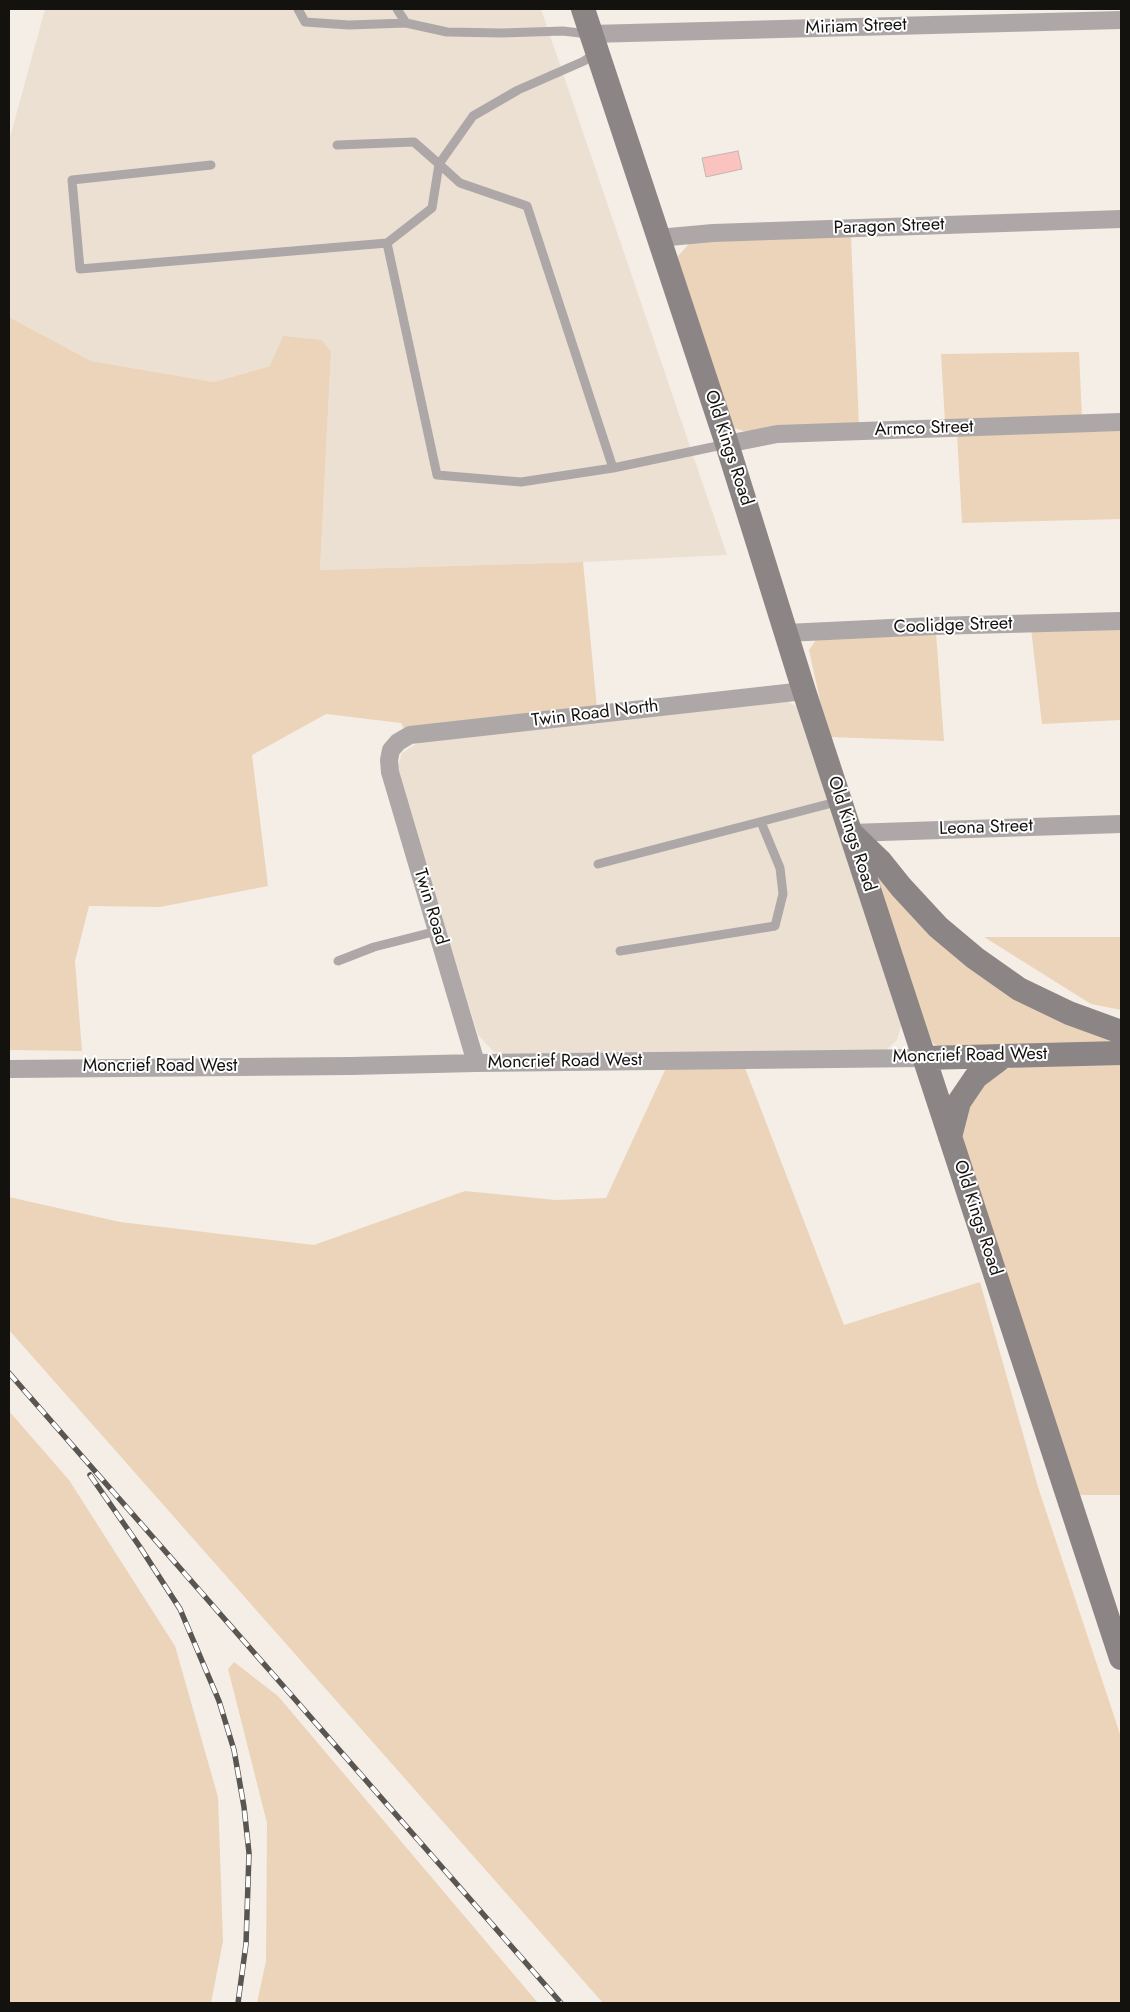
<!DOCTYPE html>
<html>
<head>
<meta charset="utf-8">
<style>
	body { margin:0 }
	#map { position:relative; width:1130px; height:2012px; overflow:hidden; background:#f5eee6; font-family:Jost,sans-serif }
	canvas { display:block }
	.frame { position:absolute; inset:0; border:10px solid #14120f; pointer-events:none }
</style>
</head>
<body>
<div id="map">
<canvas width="1130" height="2012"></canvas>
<div class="frame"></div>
</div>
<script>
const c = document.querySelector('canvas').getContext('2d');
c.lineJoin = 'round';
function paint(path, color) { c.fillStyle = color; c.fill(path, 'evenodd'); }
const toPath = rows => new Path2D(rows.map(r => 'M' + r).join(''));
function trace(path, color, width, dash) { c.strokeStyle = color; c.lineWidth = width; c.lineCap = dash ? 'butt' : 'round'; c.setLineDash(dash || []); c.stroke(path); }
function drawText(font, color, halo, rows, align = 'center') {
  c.font = font + ' Jost,sans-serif'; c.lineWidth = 4; c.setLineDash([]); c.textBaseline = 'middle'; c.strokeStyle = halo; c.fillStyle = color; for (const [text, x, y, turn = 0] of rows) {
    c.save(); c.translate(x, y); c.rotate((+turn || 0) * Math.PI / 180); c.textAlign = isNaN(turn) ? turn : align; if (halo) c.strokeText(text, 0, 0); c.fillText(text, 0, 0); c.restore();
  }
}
paint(toPath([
	[45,9,541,9,727,555,583,562,320,570,331,353,322,340,270,366,214,382,91,361,9,317,9,141],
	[785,700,799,708,902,1022,897,1040,885,1051,506,1056,493,1051,478,1035,397,770,402,753,422,740]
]), '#ece0d2');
paint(toPath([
	[851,237,859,425,743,431,732,427,675,267,678,256,689,244,705,240],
	[9,317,91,361,214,382,270,366,283,336,322,340,331,352,320,570,583,562,597,708,405,730,401,723,326,714,252,755,268,886,160,907,89,906,75,961,82,1051,9,1050],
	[1079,352,1082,418,945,422,941,354],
	[1121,431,1121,519,962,523,957,433],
	[1121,625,1121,720,1042,724,1031,628],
	[936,633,944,741,828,737,809,650,818,637],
	[872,868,936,935,1121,1044,945,1049,934,1044,924,1033],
	[984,937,1121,937,1121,1010,1091,1004],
	[1121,1060,1121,1495,1076,1495,961,1140,964,1115,979,1088,996,1073,1025,1063],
	[666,1068,745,1068,844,1325,980,1282,1038,1487,1121,1737,1121,2003,603,2003,9,1330,9,1197,120,1222,314,1245,465,1191,556,1200,606,1198],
	[9,1411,69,1480,175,1646,218,1797,223,1941,211,2003,9,2003],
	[234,1662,278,1696,538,2003,257,2003,266,1961,267,1823,228,1669]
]), '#ebd4b9');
const building = toPath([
	[738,151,742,169,706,177,702,158,738,151]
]);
paint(building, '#fac3bf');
trace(building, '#c1b6b5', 1);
trace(toPath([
	[298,9,305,22,349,25,406,23,447,32,502,33,563,31,588,34],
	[397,9,406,23],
	[596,53,584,61,518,90,473,116,439,164,460,183,527,206,613,468],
	[337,145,414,142,439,164,432,208,387,243],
	[211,165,72,180,80,269,387,243,437,475,521,482,613,468,727,444],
	[598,864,840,801],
	[620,951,775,926,783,894,780,868,761,822],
	[338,961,374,947,437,931]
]), '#ada8a7', 9);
trace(toPath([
	[591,34,1121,20],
	[658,238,713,233,1121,219],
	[727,444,777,434,1121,422],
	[786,633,933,626,1121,621],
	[851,833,1121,824],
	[476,1063,390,772,389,760,391,750,398,742,410,735,804,691],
	[9,1069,351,1066,476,1063,924,1058]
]), '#ada8a7', 18);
trace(toPath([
	[583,9,727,444,804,691,1121,1658],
	[853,835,881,862,901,887,938,927,975,958,1019,989,1069,1013,1121,1032],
	[924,1058,1121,1053],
	[950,1137,959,1102,976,1077,1004,1056]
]), '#8c8585', 24);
const rail = toPath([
	[9,1373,561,2003],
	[90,1475,140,1547,180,1609,219,1701,234,1750,244,1807,249,1853,246,1944,238,2003]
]);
trace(rail, '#595551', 5.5);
trace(rail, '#fff', 4, [11]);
drawText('18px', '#14120f', '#fff', [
	["Miriam Street",856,27,-2],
	["Paragon Street",889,227,-2],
	["Armco Street",924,429,-2],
	["Old Kings Road",728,448,72],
	["Coolidge Street",953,626,-2],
	["Twin Road North",595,714,-7],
	["Leona Street",986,828,-2],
	["Old Kings Road",851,834,72],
	["Twin Road",430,907,73],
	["Moncrief Road West",970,1056,-1],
	["Moncrief Road West",565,1062,-1],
	["Moncrief Road West",160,1067],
	["Old Kings Road",977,1218,72]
]);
</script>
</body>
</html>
